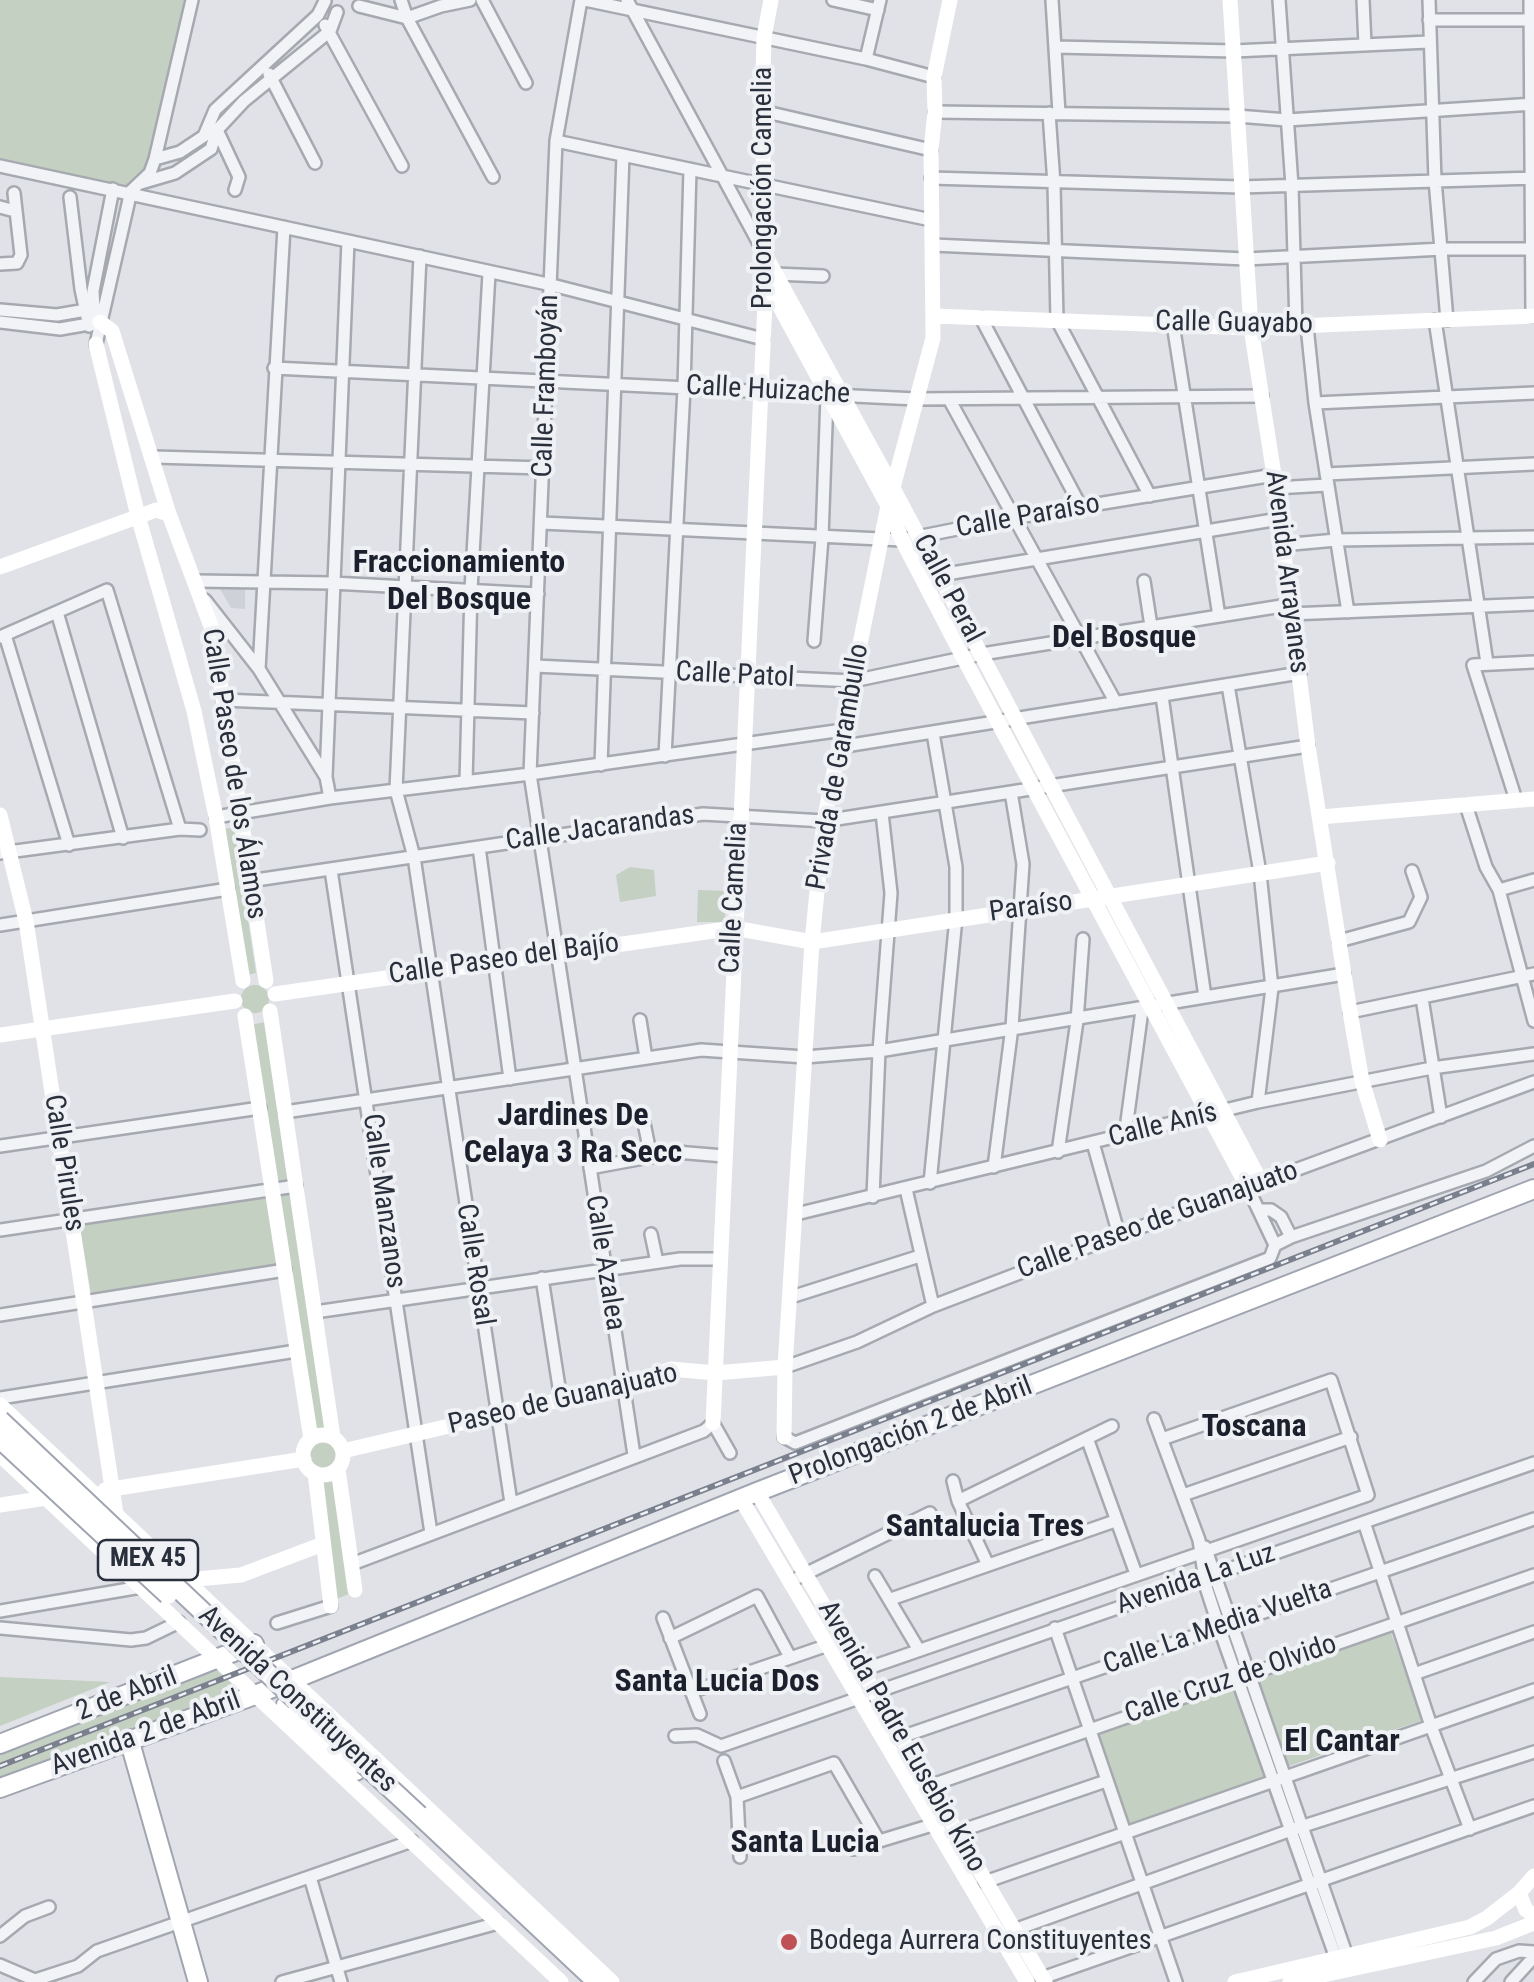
<!DOCTYPE html>
<html>
<head>
<meta charset="utf-8">
<style>
	body { margin:0 }
	canvas { display:block; background:#e0e2e7 }
</style>
</head>
<body>
<canvas width="1534" height="1982"></canvas>
<script>
const c = document.querySelector('canvas').getContext('2d');
c.lineJoin = 'round';
function paint(path, color) { c.fillStyle = color; c.fill(path, 'evenodd'); }
const toPath = rows => new Path2D(rows.map(r => 'M' + r).join(''));
function trace(path, color, width, dash) { c.strokeStyle = color; c.lineWidth = width; c.lineCap = dash ? 'butt' : 'round'; c.setLineDash(dash || []); c.stroke(path); }
function drawText(font, color, halo, rows, align = 'center') {
  c.font = font + ' "Roboto Condensed",sans-serif'; c.lineWidth = 8; c.setLineDash([]); c.textBaseline = 'middle'; c.strokeStyle = halo; c.fillStyle = color; for (const [text, x, y, turn = 0] of rows) {
    c.save(); c.translate(x, y); c.rotate((+turn || 0) * Math.PI / 180); c.textAlign = isNaN(turn) ? turn : align; if (halo) c.strokeText(text, 0, 0); c.fillText(text, 0, 0); c.restore();
  }
}
paint(toPath([
	[220,582,245,582,245,609,231,608,219,587]
]), '#ced1d8');
paint(toPath([
	[0,0,192,0,150,180,140,200,0,166],
	[234,827,256,973,246,975,224,829],
	[630,867,654,870,656,896,620,902,616,875],
	[698,890,726,891,725,922,697,922],
	'241 999a14 14 0 1 1 28 0a14 14 0 1 1-28 0Z',
	[265,1022,328,1432,314,1434,250,1025],
	[267,1194,278,1266,91,1294,79,1222],
	'309 1455a15 15 0 1 1 30 0a15 15 0 1 1-30 0Z',
	[334,1480,349,1594,336,1599,321,1482],
	[1391,1633,1423,1720,1286,1767,1258,1680],
	[212,1666,236,1687,222,1695,0,1780,0,1748],
	[0,1677,110,1682,0,1726],
	[1234,1685,1267,1775,1129,1824,1097,1735]
]), '#c4d0c2');
const street = toPath([
	[401,0,407,18,493,177],
	[482,0,526,83],
	[581,0,556,141,530,774,634,1455],
	[585,0,866,59,934,77],
	[627,0,763,251],
	[833,0,878,10],
	[1052,0,1059,113],
	[1279,0,1292,186,1296,326],
	[1363,0,1365,45],
	[1429,0,1435,180,1447,320],
	[1530,0,1532,316],
	[359,6,407,18,441,6,470,0],
	[1429,20,1534,20],
	[325,25,402,166],
	[1055,47,1234,51,1428,42],
	[866,59,880,0],
	[269,74,315,163],
	[762,111,931,150],
	[935,112,1237,116,1287,120,1534,104],
	[1049,113,1054,184,1057,320,1150,496],
	[217,130,239,177,235,190],
	[556,141,931,220],
	[155,159,180,152,204,136,215,110,318,15,325,1],
	[0,166,552,285,763,339],
	[931,178,1240,187,1534,178],
	[141,183,175,173,211,149,217,130,244,101,330,31,337,12],
	[70,197,81,289,89,326],
	[0,207,15,211],
	[933,245,1246,259,1443,249,1534,249],
	[420,256,396,790,414,857,511,1503],
	[0,264,17,263,21,255,14,193],
	[775,274,823,276],
	[0,310,57,315,86,310],
	[981,318,1081,507],
	[1435,320,1487,663],
	[0,322,60,329,89,324],
	[1173,324,1219,616],
	[95,325,93,291,113,189],
	[1307,326,1315,403,1348,612],
	[96,344,131,191,150,173,155,159,192,0],
	[274,368,916,399,1262,396],
	[949,399,1116,703],
	[1315,403,1534,393],
	[154,457,544,468],
	[1326,474,1534,464],
	[1275,488,1327,485],
	[542,523,902,540,1012,518,1274,475],
	[1282,545,1336,540,1534,537],
	[940,575,1279,519],
	[196,581,332,583,538,594],
	[1144,581,1151,626],
	[205,600,259,669,326,777,330,798],
	[57,612,123,838],
	[1290,614,1534,604],
	[5,635,69,845],
	[0,637,107,590,180,829],
	[814,641,822,538,827,396],
	[535,666,853,681,982,654,1288,605],
	[259,669,284,227],
	[1228,685,1260,873,1272,988,1258,1102],
	[1162,696,1205,997],
	[223,700,533,713],
	[839,747,1300,673],
	[665,756,684,388,690,169],
	[601,765,623,155],
	[326,777,348,241],
	[466,782,471,590,489,273],
	[1516,800,1473,665,1534,662],
	[1466,805,1486,867,1499,890,1534,1021],
	[216,817,330,798,530,774,843,730],
	[479,847,510,1079],
	[0,853,180,829,200,830],
	[331,870,431,1533],
	[249,881,703,814,824,821,1308,746],
	[1499,890,1534,880],
	[0,925,228,889],
	[1339,941,1409,922,1421,897,1412,871],
	[1422,998,1441,1117],
	[1350,1012,1534,974],
	[640,1020,646,1058],
	[285,1112,701,1050,805,1057,879,1051,1344,974],
	[644,1123,651,1157],
	[1125,1136,1142,1010],
	[1093,1143,1119,1235],
	[0,1146,260,1108],
	[1058,1152,1077,1021,1083,939],
	[994,1167,1012,1027,1023,864,1011,792],
	[590,1168,676,1152,724,1156],
	[930,1183,956,918,956,867,933,733],
	[1248,1188,1275,1245],
	[906,1189,933,1306],
	[873,1197,879,1051,891,893,882,813],
	[1259,1210,1271,1210,1281,1217,1291,1237],
	[796,1214,1258,1102,1432,1068,1534,1054],
	[0,1230,296,1186],
	[651,1234,657,1262],
	[542,1278,561,1400],
	[791,1297,920,1256],
	[315,1312,680,1259,720,1259],
	[0,1315,285,1270],
	[785,1367,857,1342,933,1306,1119,1235,1534,1082],
	[0,1398,296,1351],
	[1154,1419,1199,1540,1206,1587,1219,1627,1338,1964],
	[784,1437,795,1443,1270,1258,1275,1245,1291,1237,1486,1171,1534,1146],
	[1087,1438,1136,1574],
	[953,1481,958,1501,988,1565],
	[1183,1495,1351,1437],
	[958,1501,1112,1426],
	[1364,1522,1431,1726,1470,1829],
	[1205,1547,1348,1959],
	[352,1564,704,1431,713,1423,730,1453],
	[875,1576,919,1650],
	[799,1577,930,1513],
	[891,1599,1115,1521],
	[0,1611,141,1587],
	[663,1618,700,1714],
	[277,1623,331,1606],
	[0,1628,131,1640,146,1638,179,1622],
	[1055,1628,1176,1982],
	[670,1638,757,1596,790,1657],
	[854,1673,1368,1495,1331,1380,1162,1439],
	[1414,1674,1534,1632],
	[691,1692,828,1645],
	[675,1736,697,1735,721,1746,1534,1463],
	[901,1737,1534,1519],
	[724,1761,737,1797,740,1857],
	[929,1786,1534,1575],
	[737,1797,834,1763,879,1841],
	[957,1832,1106,1781],
	[853,1849,932,1825],
	[310,1877,341,1982],
	[985,1882,1534,1690],
	[1014,1930,1291,1830,1534,1752],
	[0,1936,25,1916,49,1907],
	[0,1965,35,1980,78,1966,97,1951,412,1841],
	[1042,1978,1534,1806],
	[282,1982,498,1923],
	[1474,1982,1496,1959,1519,1951,1534,1952],
	[1511,1982,1534,1957]
]);
const primary = toPath([
	[286,1705,356,1771],
	[129,1739,198,1982],
	[0,1744,254,1644],
	[0,1788,255,1695,757,1492,1534,1189],
	[419,1815,597,1982]
]);
trace(street, '#a6a9b0', 16);
trace(primary, '#a0a5b1', 22);
trace(street, '#f2f3f6', 11);
trace(toPath([
	[1230,0,1251,328,1274,475,1308,746,1350,1012,1362,1081,1380,1140],
	[768,260,893,488,1261,1182],
	[768,285,888,506,902,540,963,657,1248,1188],
	[934,316,1251,328,1534,316],
	[100,322,112,331,169,514],
	[96,344,138,516,194,711,216,817,243,981],
	[0,567,156,510,169,514,212,629,266,981],
	[0,815,26,921,116,1514],
	[1320,817,1534,799],
	[275,994,734,928,812,942,1328,863],
	[270,1011,333,1437],
	[245,1016,311,1439],
	[0,1035,235,1001],
	[0,1405,612,1982],
	[713,1423,766,281,762,111,764,37,771,0],
	'303 1455a20 20 0 1 1 40 0a20 20 0 1 1-40 0Z',
	[784,1437,785,1367,812,942,824,821,888,506,933,338,931,150,935,112,934,77,950,0],
	[343,1451,623,1385,671,1369,716,1373,785,1367],
	[0,1455,561,1982],
	[338,1469,355,1590],
	[315,1473,331,1606],
	[105,1490,304,1459],
	[757,1492,1045,1982],
	[741,1499,1027,1982],
	[0,1505,53,1497],
	[186,1580,241,1575,323,1544],
	[1519,1893,1526,1910,1534,1915],
	[1235,1982,1470,1927,1487,1918,1519,1893,1534,1876],
	[1290,1982,1496,1938,1534,1923]
]), '#fff', 15);
trace(primary, '#fff', 18);
const rail = toPath([
	[0,1766,1534,1164]
]);
trace(rail, '#7b808f', 6);
trace(rail, '#eff1f5', 2.5, [8]);
const primaryBridge = toPath([
	[0,1420,296,1700],
	[0,1439,168,1595],
	[364,1764,419,1815]
]);
trace(primaryBridge, '#a0a5b1', 22, []);
trace(primaryBridge, '#fff', 18);
for (const [x, y, r, color] of [
	[789,1942,10,"#bf5156"]
]) { const dot = new Path2D(); dot.arc(x, y, r, 0, 2 * Math.PI); c.fillStyle = color; c.fill(dot); trace(dot, '#eff1f5', 4); }
for (const [x, y, w] of [
	[148,1560,100]
]) { const box = new Path2D(); box.roundRect(x - w / 2, y - 20, w, 40, 8); c.fillStyle = '#eff1f5'; c.fill(box); trace(box, '#2a2f3c', 2.5); }
drawText('bold 25px', '#2a2f3c', null, [
	["MEX 45",148,1560]
]);
drawText('28px', '#2a2f3c', '#eff1f5', [
	["Prolongación Camelia",764,188,-90],
	["Calle Guayabo",1234,324,1],
	["Calle Framboyán",547,386,-88],
	["Calle Huizache",768,391,3],
	["Calle Paraíso",1028,517,-10],
	["Avenida Arrayanes",1286,572,83],
	["Calle Peral",947,589,62],
	["Calle Patol",735,676,3],
	["Privada de Garambullo",839,767,-80],
	["Calle Paseo de los Álamos",233,774,81],
	["Calle Jacarandas",600,829,-8],
	["Calle Camelia",735,898,-87],
	["Paraíso",1031,908,-8],
	["Calle Paseo del Bajío",504,960,-8],
	["Calle Anís",1163,1126,-14],
	["Calle Pirules",63,1163,81],
	["Calle Manzanos",383,1201,82],
	["Calle Paseo de Guanajuato",1158,1221,-20],
	["Calle Azalea",604,1263,81],
	["Calle Rosal",474,1265,81],
	["Paseo de Guanajuato",563,1400,-13],
	["Prolongación 2 de Abril",911,1432,-21],
	["Avenida La Luz",1196,1580,-19],
	["Calle La Media Vuelta",1218,1628,-19],
	["Calle Cruz de Olvido",1231,1680,-19],
	["2 de Abril",127,1695,-21],
	["Avenida Constituyentes",297,1700,43],
	["Avenida 2 de Abril",146,1734,-20],
	["Avenida Padre Eusebio Kino",901,1737,60]
]);
drawText('28px', '#2a2f3c', '#eff1f5', [
	["Bodega Aurrera Constituyentes",809,1942]
], 'left');
drawText('bold 32px', '#1c202d', '#eff1f5', [
	["Fraccionamiento",459,564],
	["Del Bosque",459,601],
	["Del Bosque",1124,639],
	["Jardines De",573,1117],
	["Celaya 3 Ra Secc",573,1154],
	["Toscana",1254,1428],
	["Santalucia Tres",985,1528],
	["Santa Lucia Dos",717,1683],
	["El Cantar",1342,1743],
	["Santa Lucia",805,1844]
]);
</script>
</body>
</html>
